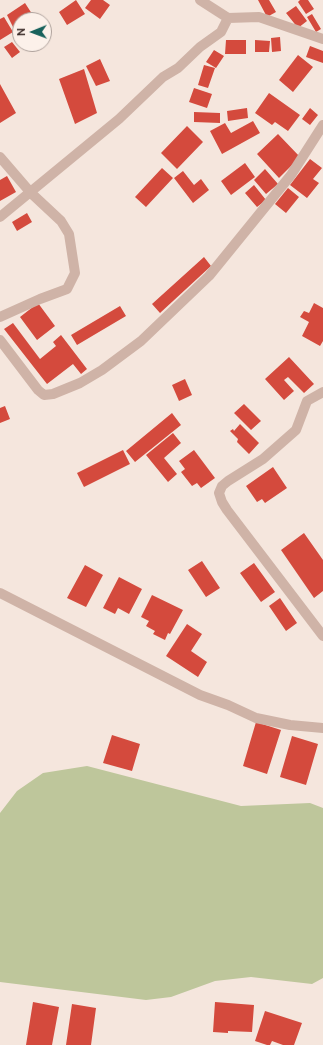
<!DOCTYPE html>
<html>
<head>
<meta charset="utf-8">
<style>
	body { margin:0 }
	#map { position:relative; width:323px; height:1045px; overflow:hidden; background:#f5e6dd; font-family:Ubuntu,sans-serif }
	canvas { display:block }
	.north { position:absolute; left:12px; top:12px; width:40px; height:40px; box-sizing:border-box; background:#fcf1ea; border:1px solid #afa29c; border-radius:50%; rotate:269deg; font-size:11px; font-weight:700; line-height:16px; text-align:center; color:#3b2b28 }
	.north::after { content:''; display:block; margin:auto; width:14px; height:18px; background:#18625c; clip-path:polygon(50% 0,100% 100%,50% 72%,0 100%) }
</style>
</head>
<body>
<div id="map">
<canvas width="323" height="1045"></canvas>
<div class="north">N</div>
</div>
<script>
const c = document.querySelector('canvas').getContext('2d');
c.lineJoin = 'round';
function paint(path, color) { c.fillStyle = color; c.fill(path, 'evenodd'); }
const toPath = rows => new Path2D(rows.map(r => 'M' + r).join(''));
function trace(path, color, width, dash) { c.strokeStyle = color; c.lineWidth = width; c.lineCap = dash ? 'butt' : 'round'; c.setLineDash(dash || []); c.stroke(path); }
paint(toPath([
	[87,766,241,806,310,803,323,808,323,978,312,984,251,977,215,981,171,997,146,1000,0,982,0,813,17,791,43,773]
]), '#bec69b');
paint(toPath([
	[76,0,85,14,67,25,59,12],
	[91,0,103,0,110,5,100,19,85,8],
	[258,0,269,0,276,12,267,17],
	[300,0,308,0,314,9,306,14,298,2],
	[25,3,36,20,20,20,20,41,7,15],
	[296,6,307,21,298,28,286,13],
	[312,14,321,29,316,32,307,17],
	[4,17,13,32,0,40,0,19],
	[280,37,281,51,272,52,271,38],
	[226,40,246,40,246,54,225,54],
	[255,40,270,41,269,52,255,52],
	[12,42,20,52,12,58,4,47],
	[310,46,323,51,323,63,306,57],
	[214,50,224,56,216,68,206,62],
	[298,55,313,67,293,92,279,80],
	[100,59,110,81,96,86,86,66],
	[204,65,215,68,208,88,198,85],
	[84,69,97,113,75,124,59,79],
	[0,84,16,113,0,123],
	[194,88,212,94,207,108,189,102],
	[269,93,300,115,288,131,275,122,272,125,255,113],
	[247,108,248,118,228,121,227,111],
	[310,108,318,115,310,125,302,119],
	[194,112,220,113,220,123,194,122],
	[253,121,260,133,222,154,210,131,225,123,231,133],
	[187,126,203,142,177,169,161,153],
	[278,134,300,157,279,178,257,154],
	[310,159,322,168,313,179,319,183,307,198,290,185],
	[245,163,255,177,231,195,221,181],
	[162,168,173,178,146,207,135,197],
	[265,169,278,184,266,194,254,180],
	[183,171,194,185,201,179,209,190,193,203,174,178],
	[7,176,16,192,0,201,0,180],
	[254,185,266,200,257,207,245,193],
	[288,188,299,197,286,213,275,204],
	[27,213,32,222,17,231,12,222],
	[204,257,211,266,160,313,152,304],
	[38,303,55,326,37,340,20,317],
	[314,303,323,308,323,341,320,346,302,336,309,322,300,317,304,311,309,313],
	[120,306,126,316,77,345,71,335],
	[13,323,40,359,56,346,53,342,61,335,87,369,81,374,73,364,47,384,4,329],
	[289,357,314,384,304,393,288,377,284,380,294,391,284,400,265,379],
	[185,379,192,395,179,401,172,385],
	[244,404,261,421,251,430,234,413],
	[5,406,10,419,0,423,0,408],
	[172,413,181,425,135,462,126,451],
	[240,424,259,443,249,454,237,442,238,439,230,431,233,429,234,431],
	[173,433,181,443,164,458,177,474,168,482,146,455],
	[123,450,130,464,84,487,77,473],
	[194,450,215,478,201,488,197,483,192,486,181,472,185,469,179,461],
	[273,467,287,488,265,503,262,499,257,502,246,486],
	[304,533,323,560,323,591,314,598,281,550],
	[202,561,220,588,206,597,188,570],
	[254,563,275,592,261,602,240,573],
	[85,565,103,575,86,607,67,598],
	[119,577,142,589,129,614,118,608,115,614,103,608],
	[152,595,183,610,170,634,168,633,165,640,153,634,155,631,146,626,149,621,141,617],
	[280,598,297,623,286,631,269,606],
	[187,624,202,634,191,651,207,662,198,677,166,656],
	[256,722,281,730,267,774,243,766],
	[112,735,140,744,132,771,103,763],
	[292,736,318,744,306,785,280,777],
	[33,1002,59,1007,52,1045,26,1045],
	[215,1002,254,1005,252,1032,228,1031,228,1033,213,1032],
	[72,1004,96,1008,91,1045,66,1045],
	[265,1011,302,1023,294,1045,283,1045,272,1041,270,1045,267,1045,255,1041]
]), '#d44a3d');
trace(toPath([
	[200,0,228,18,259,17,323,39],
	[0,157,31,193,61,221,69,234,75,273,67,289,40,299,0,317],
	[0,217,119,119,163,77,178,68,200,47,221,32,228,18],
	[0,340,38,390,44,395,53,394,80,383,102,370,141,341,209,276,291,175,323,125],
	[323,392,307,401,296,430,263,459,228,481,222,486,219,493,222,502,227,510,323,636],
	[0,593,200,695,228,705,256,718,290,725,323,728]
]), '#cfb3a7', 10);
</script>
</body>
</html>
